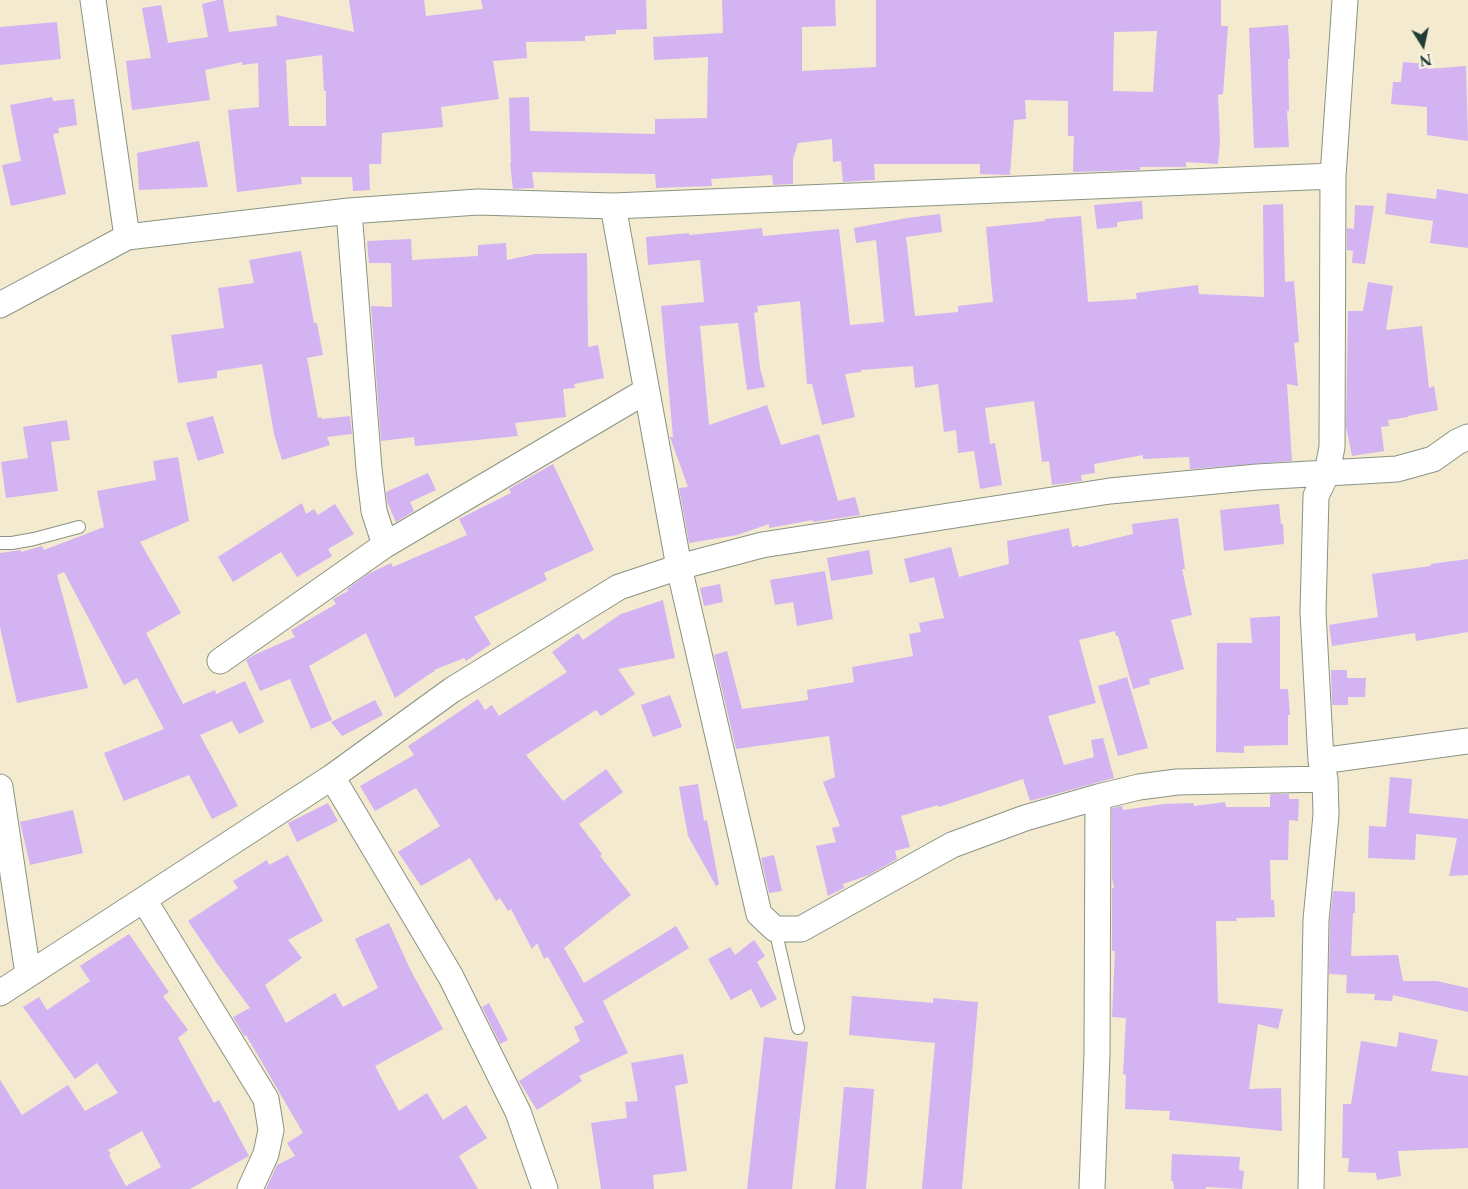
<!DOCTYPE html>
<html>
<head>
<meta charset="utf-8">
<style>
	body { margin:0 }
	#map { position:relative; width:1468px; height:1189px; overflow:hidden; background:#f3eacf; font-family:"Libre Caslon Text",serif }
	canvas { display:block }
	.north { position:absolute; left:1398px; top:20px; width:50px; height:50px; -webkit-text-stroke:4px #fcf5e5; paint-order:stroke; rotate:170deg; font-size:14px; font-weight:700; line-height:20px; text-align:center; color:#1f3d34 }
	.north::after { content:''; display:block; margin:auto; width:18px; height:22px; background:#1f3d34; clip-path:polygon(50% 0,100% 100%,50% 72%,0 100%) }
</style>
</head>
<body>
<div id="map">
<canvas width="1468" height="1189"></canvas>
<div class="north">N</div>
</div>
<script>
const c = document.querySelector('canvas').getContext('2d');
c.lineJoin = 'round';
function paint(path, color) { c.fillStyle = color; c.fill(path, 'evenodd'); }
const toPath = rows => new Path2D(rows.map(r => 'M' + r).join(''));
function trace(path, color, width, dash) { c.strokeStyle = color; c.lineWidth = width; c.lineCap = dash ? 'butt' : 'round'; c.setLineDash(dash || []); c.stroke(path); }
paint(toPath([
	[218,0,223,0,229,32,277,26,276,15,354,32,349,0,424,0,426,16,483,9,481,0,646,0,647,29,616,30,616,34,585,36,585,41,526,42,527,58,493,61,499,99,441,107,443,127,382,133,381,164,369,164,370,190,353,191,352,177,301,177,302,184,237,192,228,110,259,107,258,63,242,65,242,62,205,70,210,100,132,110,126,61,151,58,142,8,161,5,168,43,208,37,202,4],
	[322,55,324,91,326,91,326,126,289,126,286,60],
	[722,0,835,0,836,26,802,27,802,71,876,67,876,0,1221,0,1221,26,1228,26,1223,94,1218,95,1220,142,1218,164,1186,162,1186,167,1140,167,1140,170,1073,172,1074,136,1068,136,1068,101,1025,100,1026,119,1014,120,1010,175,980,174,980,164,874,164,875,180,843,182,841,161,833,162,832,139,798,143,793,159,793,184,773,185,772,175,711,179,712,186,656,188,655,174,532,172,534,188,513,189,510,163,511,163,509,98,529,97,530,131,655,134,655,119,707,118,708,57,654,60,653,37,723,33],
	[1157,31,1153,92,1113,91,1114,32],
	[57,22,61,59,0,65,0,27],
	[1288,25,1290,59,1288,59,1289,111,1287,111,1289,147,1254,148,1249,28],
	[1403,62,1427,64,1427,69,1466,66,1468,141,1427,135,1427,107,1391,104,1393,82,1401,82],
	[52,97,53,101,74,99,77,125,58,128,59,133,53,134,66,194,11,206,2,165,21,161,10,105],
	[199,141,208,187,139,190,137,153],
	[1437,189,1468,194,1468,248,1430,243,1433,221,1385,214,1387,193,1436,199],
	[1142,201,1143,219,1117,222,1117,227,1097,229,1094,205],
	[1283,204,1285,282,1294,281,1299,342,1294,343,1298,386,1287,384,1292,461,1190,469,1189,457,1143,459,1143,455,1094,464,1095,473,1081,475,1082,481,1052,485,1049,461,1042,462,1034,401,985,408,990,444,995,443,1002,485,980,489,974,451,958,453,956,430,944,432,938,384,915,388,913,366,861,370,861,372,845,374,855,417,822,425,812,384,807,384,800,301,757,306,758,312,754,313,760,368,765,387,747,390,738,323,700,326,709,425,767,405,781,445,819,434,838,501,855,497,860,515,813,522,813,520,769,528,769,524,737,535,689,543,679,488,688,487,670,437,673,437,661,306,704,302,700,260,648,265,646,237,689,233,689,235,762,228,763,236,839,229,850,325,884,322,876,240,856,243,854,228,907,218,940,214,942,232,906,237,915,316,958,312,958,306,993,302,986,227,1045,221,1045,219,1081,216,1088,302,1137,299,1136,293,1198,285,1199,294,1264,297,1263,205],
	[1355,205,1374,206,1365,264,1352,263,1353,251,1347,250,1347,228,1354,229],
	[411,239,412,260,478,256,478,245,506,243,507,260,535,254,587,253,588,347,598,345,604,378,574,384,575,388,563,389,566,417,515,423,518,436,415,446,414,437,381,441,371,306,392,307,391,263,369,263,367,241],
	[301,251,314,323,317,323,323,355,307,358,318,418,321,417,322,419,350,416,352,434,327,437,330,445,282,460,274,434,262,364,217,371,217,378,178,383,171,335,224,328,218,288,254,283,249,260],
	[1368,282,1393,286,1386,330,1422,326,1429,388,1434,386,1438,410,1408,416,1408,417,1388,420,1389,426,1381,427,1384,451,1352,456,1346,427,1348,311,1363,311],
	[213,416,224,453,198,461,186,423],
	[67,420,70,440,51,442,58,491,6,498,1,462,28,458,23,427],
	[178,457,189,521,140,542,181,613,146,633,183,704,215,690,216,694,245,681,264,722,239,734,232,721,200,735,238,806,212,819,189,775,124,801,104,753,164,729,137,678,124,685,64,572,57,575,88,688,17,703,0,627,0,553,21,550,21,552,42,546,44,550,104,527,97,491,156,480,153,461],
	[553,464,594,550,544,573,547,580,474,617,491,644,466,661,464,658,434,670,435,671,428,675,395,698,366,633,309,666,332,720,311,729,290,679,260,691,246,660,254,655,295,637,291,630,336,604,333,599,348,591,347,589,368,574,391,563,393,567,467,535,459,519,511,493,509,489],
	[428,473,436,490,410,502,414,511,396,522,387,502,386,492],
	[302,503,306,514,314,509,318,515,335,504,354,534,328,549,332,556,297,577,281,552,233,582,218,557],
	[1279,504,1281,524,1283,524,1284,544,1224,551,1220,510],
	[1178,518,1185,569,1182,569,1192,615,1171,620,1184,669,1149,679,1150,684,1133,689,1118,636,1116,636,1115,631,1079,640,1096,703,1048,716,1064,765,1094,757,1091,740,1103,738,1114,778,1030,801,1023,779,939,807,938,805,901,816,910,847,895,851,897,859,869,875,843,884,844,888,828,896,816,846,836,842,832,828,840,826,823,782,835,777,829,736,736,749,714,655,727,651,742,709,808,700,807,690,854,682,852,667,913,656,909,634,921,632,919,623,944,618,934,577,910,583,904,559,951,547,959,577,1009,564,1007,541,1069,528,1072,547,1078,545,1079,547,1133,534,1132,524],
	[869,550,873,574,831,581,827,558],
	[1468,559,1468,632,1416,641,1415,633,1332,646,1329,625,1378,617,1372,574,1431,566,1431,564],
	[825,571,833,619,797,626,793,602,775,605,770,580],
	[720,584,723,602,704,606,700,588],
	[663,600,675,658,618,669,635,694,601,716,596,710,526,755,563,801,606,769,623,792,579,824,602,854,600,856,631,895,564,948,584,983,676,926,689,948,603,1001,628,1053,579,1076,582,1081,537,1110,519,1081,580,1041,574,1027,584,1022,548,957,544,959,537,943,532,949,511,909,508,911,500,898,496,901,470,858,421,886,398,852,440,826,416,788,375,811,360,786,414,755,408,746,478,699,485,710,492,705,499,716,567,672,552,652,578,633,583,640,621,614],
	[1280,616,1280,689,1288,689,1290,715,1288,715,1288,745,1244,746,1244,753,1216,752,1217,643,1252,643,1250,618],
	[1331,670,1347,670,1347,678,1366,678,1365,697,1348,697,1348,705,1332,705],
	[1127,677,1148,748,1118,756,1098,686],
	[670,695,682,727,653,737,641,705],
	[375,700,383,715,342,736,331,722],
	[1390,777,1412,779,1409,813,1468,819,1468,875,1449,876,1457,838,1416,834,1415,860,1368,858,1369,826,1386,827],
	[698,784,704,821,707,820,719,884,716,886,688,836,679,787],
	[1270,794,1289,794,1289,799,1299,799,1298,821,1289,820,1288,860,1270,860,1271,900,1274,900,1275,917,1236,918,1237,921,1216,921,1218,1003,1283,1009,1278,1029,1258,1024,1249,1089,1281,1088,1282,1131,1169,1120,1170,1111,1125,1109,1126,1075,1123,1074,1126,1018,1112,1017,1115,951,1112,951,1112,888,1114,888,1112,878,1112,808,1122,806,1123,810,1164,804,1193,803,1194,806,1225,802,1226,807,1270,807],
	[328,803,338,821,297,842,288,823],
	[73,810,83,853,30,865,20,822],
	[288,855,323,921,288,940,302,958,265,985,286,1023,335,993,343,1007,378,988,355,939,389,923,411,971,443,1029,375,1066,399,1111,427,1093,443,1120,466,1105,487,1138,459,1156,478,1189,266,1189,277,1165,295,1156,287,1143,303,1133,246,1035,244,1036,233,1017,250,1008,218,965,188,921,238,888,233,881,267,860,269,865],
	[774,855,782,891,769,893,761,858],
	[1333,891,1355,892,1355,913,1353,913,1351,956,1398,955,1403,981,1437,981,1468,988,1468,1012,1393,995,1392,1001,1374,1000,1375,994,1346,993,1347,975,1329,974,1330,921],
	[129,934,169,992,163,996,188,1030,178,1038,214,1103,219,1100,249,1156,190,1189,0,1189,0,1080,22,1115,68,1085,85,1111,118,1093,97,1063,75,1079,23,1007,39,997,47,1010,90,981,80,966],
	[142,1131,161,1167,126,1186,109,1155,111,1154,108,1150],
	[754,940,765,956,757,962,777,999,761,1008,751,989,731,1000,708,959,730,947,735,955],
	[852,996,933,1003,933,998,978,1002,962,1189,922,1189,935,1043,849,1035],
	[489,1003,508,1040,500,1044,482,1007],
	[1399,1032,1438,1040,1431,1071,1468,1076,1468,1148,1398,1151,1401,1176,1377,1180,1376,1173,1348,1172,1349,1158,1342,1158,1343,1104,1351,1104,1361,1041,1397,1047],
	[764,1037,808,1042,792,1189,747,1189],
	[683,1054,688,1083,675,1086,687,1171,653,1175,654,1189,601,1189,591,1123,627,1118,625,1102,638,1101,631,1063],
	[844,1087,874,1089,866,1189,835,1189],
	[1172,1154,1240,1157,1239,1170,1244,1171,1242,1189,1206,1187,1206,1189,1174,1189,1173,1181,1171,1181]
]), '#d3b3f1');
const lane = toPath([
	[0,543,12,543,34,539,79,527],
	[775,929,798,1028]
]);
const street = toPath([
	[93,0,127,237],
	[613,206,679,567,759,914,775,929,801,929,952,845,1025,818,1098,797,1139,787,1177,782,1325,779],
	[349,211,369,469,374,511,385,545],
	[0,305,127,237,349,211,478,202,613,206,1333,176],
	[220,661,385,545,646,391],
	[1321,761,1468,741],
	[332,777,451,977,518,1112,545,1189],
	[0,787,28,974],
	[144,900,266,1099,271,1130,266,1154,250,1189],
	[0,993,332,777,452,690,619,587,679,567,762,545,1110,491,1257,477,1397,469,1433,459,1457,442,1468,437],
	[1092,1189,1097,1054,1098,797],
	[1311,1189,1316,920,1326,815,1325,779,1321,761,1313,612,1316,496,1327,473,1332,447,1333,176,1345,0]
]);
trace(lane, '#899482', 14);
trace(street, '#899482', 27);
trace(lane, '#fff', 12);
trace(street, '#fff', 25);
</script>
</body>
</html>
